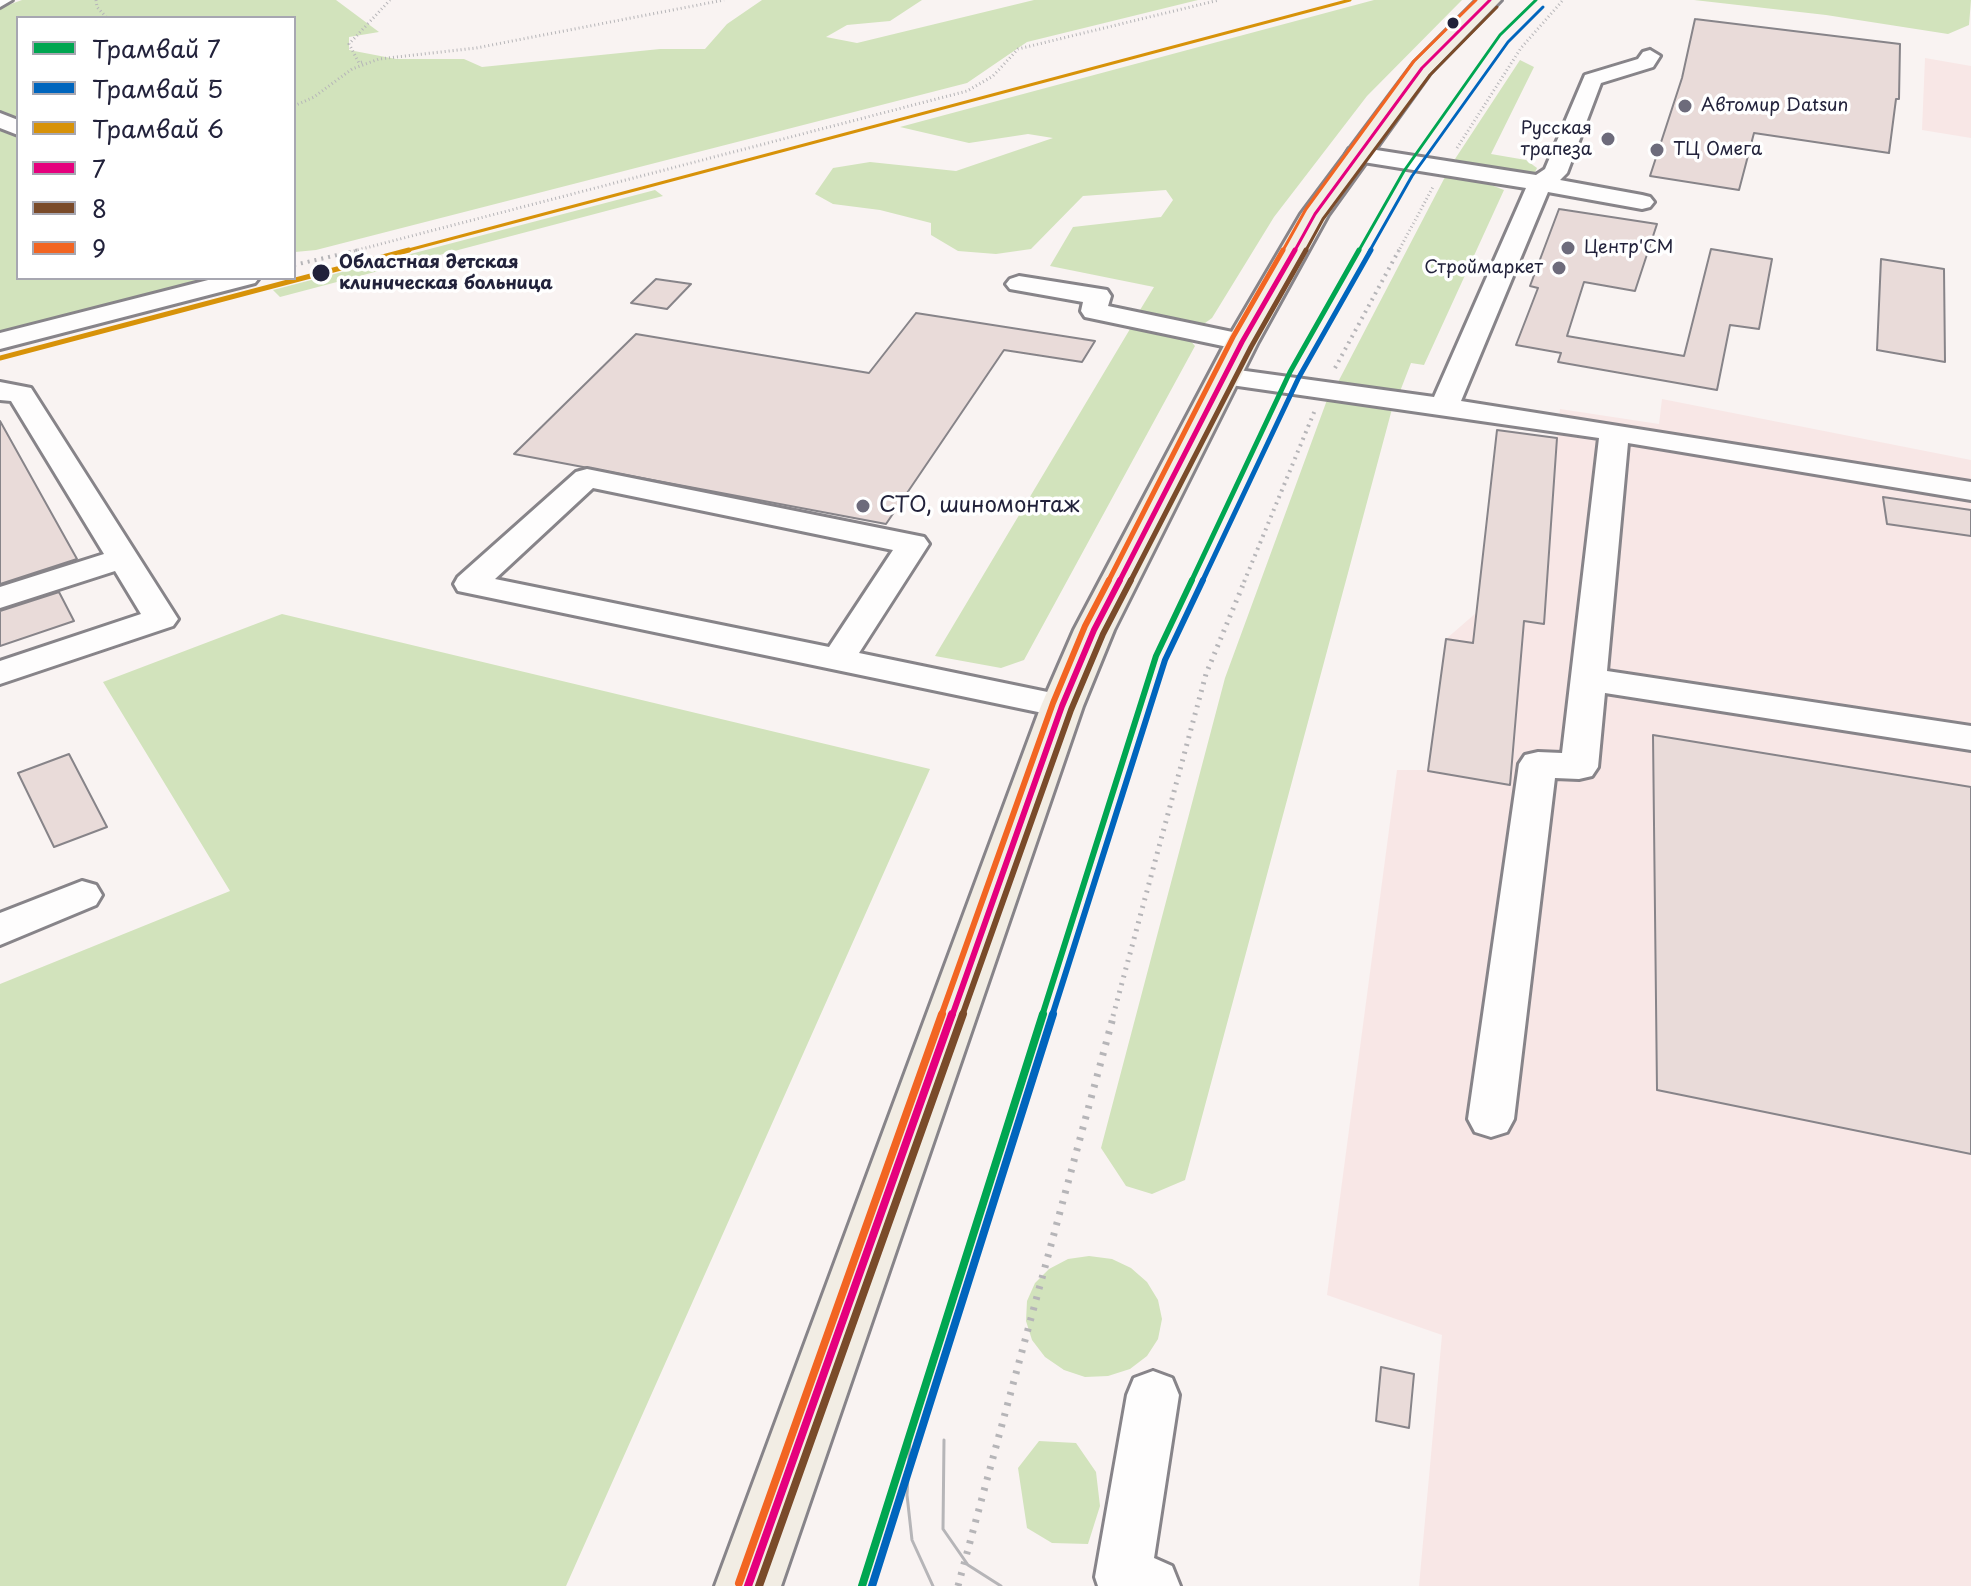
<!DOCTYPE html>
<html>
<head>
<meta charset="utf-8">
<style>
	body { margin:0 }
	#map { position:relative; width:1971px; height:1586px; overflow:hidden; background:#f9f3f2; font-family:"Playpen Sans",sans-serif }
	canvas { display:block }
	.legend { position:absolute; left:16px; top:16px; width:280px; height:264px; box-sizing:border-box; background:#fff; border:2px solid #a7a7b1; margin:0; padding:10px 14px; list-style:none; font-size:24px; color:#22223b }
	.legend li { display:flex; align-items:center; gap:16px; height:40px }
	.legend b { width:40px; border:2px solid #a7a7b1 }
</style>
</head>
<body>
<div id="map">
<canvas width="1971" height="1586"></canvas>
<ul class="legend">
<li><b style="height:10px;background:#00a651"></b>Трамвай 7</li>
<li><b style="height:10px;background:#0065bd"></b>Трамвай 5</li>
<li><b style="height:10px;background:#d79209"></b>Трамвай 6</li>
<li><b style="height:10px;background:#e5007d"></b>7</li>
<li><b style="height:10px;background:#7a4b2a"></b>8</li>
<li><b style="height:10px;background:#f26522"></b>9</li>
</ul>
</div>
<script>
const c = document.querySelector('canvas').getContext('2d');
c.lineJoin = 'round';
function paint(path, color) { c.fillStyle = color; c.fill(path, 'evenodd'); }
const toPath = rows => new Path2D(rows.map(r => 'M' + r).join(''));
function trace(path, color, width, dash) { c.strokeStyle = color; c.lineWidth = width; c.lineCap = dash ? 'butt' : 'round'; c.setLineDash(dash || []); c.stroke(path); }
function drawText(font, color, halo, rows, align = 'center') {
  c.font = font + ' "Playpen Sans",sans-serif'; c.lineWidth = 7; c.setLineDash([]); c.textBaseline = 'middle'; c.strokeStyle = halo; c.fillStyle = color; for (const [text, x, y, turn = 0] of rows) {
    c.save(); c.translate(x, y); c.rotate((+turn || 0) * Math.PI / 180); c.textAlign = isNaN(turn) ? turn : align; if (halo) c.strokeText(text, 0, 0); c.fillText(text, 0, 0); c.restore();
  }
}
paint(toPath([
	[1925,58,1971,66,1971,138,1922,130],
	[1662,399,1971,460,1971,1586,1419,1586,1442,1335,1327,1295,1397,770,1428,770,1446,639,1476,613,1497,430,1557,438,1560,409,1659,424]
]), '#f8e7e6');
paint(toPath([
	[22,0,336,0,379,32,349,37,349,50,396,59,464,59,482,67,660,49,705,49,727,24,762,0,922,0,890,21,847,25,826,37,857,43,1034,0,1198,0,1027,42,967,83,316,250,295,252,294,18,18,18,18,278,212,278,0,331,0,8],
	[1374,0,1462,0,1367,96,1274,217,1212,318,1198,328,1137,315,1154,287,1050,266,1073,227,1161,217,1173,200,1166,190,1083,196,1031,249,996,254,958,251,931,235,931,223,880,210,833,204,815,194,833,168,870,162,956,171,1053,138,1028,134,969,143,900,127],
	[1694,0,1971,0,1969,25,1948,34,1826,15],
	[1520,60,1534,67,1491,154,1526,160,1537,168,1535,172,1514,174,1462,165,1455,159],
	[1445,177,1486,183,1504,190,1424,365,1411,363,1399,394,1337,384],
	[655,190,663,196,280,297,273,290],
	[1130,329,1189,339,1195,346,1024,660,1001,668,935,656],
	[1327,400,1392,409,1185,1180,1152,1194,1126,1186,1101,1148,1225,678],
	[282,614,930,769,566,1586,0,1586,0,984,230,891,103,682],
	[1089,1256,1112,1259,1131,1268,1147,1282,1158,1300,1162,1319,1158,1339,1147,1356,1130,1369,1108,1376,1085,1377,1064,1370,1045,1357,1032,1340,1026,1321,1027,1301,1035,1283,1049,1269,1068,1259],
	[1039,1441,1076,1443,1096,1472,1100,1506,1088,1544,1052,1543,1027,1528,1018,1468]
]), '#d2e3bc');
const building = toPath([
	[1695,19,1900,44,1899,99,1896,99,1889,153,1754,133,1739,190,1650,176,1682,78,1695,19],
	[1559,209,1657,224,1635,291,1584,282,1567,336,1684,356,1711,249,1772,259,1759,329,1730,325,1717,390,1558,362,1561,353,1516,345,1538,288,1530,286,1559,209],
	[1881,259,1944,269,1945,362,1877,350,1881,259],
	[656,279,691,284,667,309,631,303,656,279],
	[916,313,1095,341,1082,362,1004,350,886,524,514,454,636,334,869,373,916,313],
	[0,421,77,559,0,584,0,421],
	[1497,430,1557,438,1544,624,1524,621,1510,785,1428,771,1446,639,1473,643,1497,430],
	[1883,497,1971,510,1971,536,1887,524,1883,497],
	[59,592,74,621,0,646,0,611,59,592],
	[1653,735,1971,787,1971,1154,1657,1090,1653,735],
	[69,754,107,827,54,847,18,773,69,754],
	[1381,1367,1414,1374,1409,1428,1376,1421,1381,1367]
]);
paint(building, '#e9dbd9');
trace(building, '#878489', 2);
const minor = toPath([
	[0,0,12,0,0,7,0,0],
	[1650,50,1660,56,1653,67,1601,83,1567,173,1560,180,1642,195,1650,197,1654,202,1650,207,1642,209,1548,192,1461,401,1971,482,1971,500,1628,443,1607,671,1971,726,1971,750,1605,693,1598,767,1592,776,1579,779,1555,778,1514,1119,1507,1132,1491,1137,1475,1132,1468,1119,1519,764,1525,755,1538,752,1562,753,1599,438,1224,384,1214,382,1210,376,1214,370,1224,368,1434,397,1526,188,1357,161,1349,159,1346,154,1349,149,1357,147,1536,175,1545,169,1585,75,1638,59,1643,52,1650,50],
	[0,113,18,120,18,135,0,128,0,113],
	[1019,276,1107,290,1111,296,1108,306,1242,334,1252,336,1256,342,1252,348,1242,350,1085,317,1081,311,1083,302,1010,289,1006,284,1010,279,1019,276],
	[216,278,259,278,255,283,0,349,0,333,216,278],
	[0,382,31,388,178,619,173,626,0,684,0,661,141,614,115,571,0,608,0,587,104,554,11,401,0,400,0,382],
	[587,469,924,537,929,544,859,653,1062,695,1075,698,1080,706,1075,714,1062,717,458,591,454,584,458,577,576,472,587,469],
	[593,488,893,550,829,647,495,579,593,488],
	[82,881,96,885,102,895,96,905,0,945,0,913,82,881],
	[1153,1371,1172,1378,1179,1395,1154,1558,1172,1566,1180,1586,1098,1586,1095,1577,1127,1395,1134,1378,1153,1371]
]);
const major = toPath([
	[1477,0,1501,0,1430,73,1328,215,1258,342,1114,630,1083,706,781,1586,715,1586,1041,706,1074,630,1226,342,1301,214,1414,63,1477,0]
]);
trace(minor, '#878489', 6);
trace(major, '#878489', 6);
trace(toPath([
	[96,0,97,7,107,18],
	[362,62,359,63,349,44,390,0],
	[294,106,314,97,352,69,379,59,476,48,724,0],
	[1457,148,1521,48,1563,0],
	[350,252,967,91,993,76,1018,49,1219,0],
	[1398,252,1433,187]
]), '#b6b5b8', 3, [1, 3]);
trace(toPath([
	[294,265,359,250],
	[1335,368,1399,250],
	[1244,582,1315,410]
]), '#b6b5b8', 4, [2, 5]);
trace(toPath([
	[1113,1016,1206,674,1245,580]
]), '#b6b5b8', 5, [2, 6]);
trace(toPath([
	[958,1586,1114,1014]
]), '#b6b5b8', 7, [3, 8]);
paint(minor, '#fefdfd');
paint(major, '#f2ede4');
trace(toPath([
	[910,1438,907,1495,912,1540,933,1586],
	[944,1440,943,1529,968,1565,1001,1586]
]), '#b6b5b8', 3);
trace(toPath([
	[1294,252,1315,214,1422,68,1490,0]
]), '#e5007d', 3);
trace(toPath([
	[1119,582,1242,342,1295,250]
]), '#e5007d', 5);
trace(toPath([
	[952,1016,1062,706,1094,630,1120,580]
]), '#e5007d', 6);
trace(toPath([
	[748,1586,952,1014]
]), '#e5007d', 8);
trace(toPath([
	[1305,252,1323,219,1430,75,1497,7]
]), '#7a4b2a', 3);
trace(toPath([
	[1130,582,1251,347,1306,250]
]), '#7a4b2a', 5);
trace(toPath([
	[962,1016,1071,710,1103,634,1131,580]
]), '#7a4b2a', 6);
trace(toPath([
	[759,1586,963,1014]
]), '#7a4b2a', 8);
trace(toPath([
	[1282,252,1306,209,1414,61,1476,0]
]), '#f26522', 3);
trace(toPath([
	[1108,582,1233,337,1283,250]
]), '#f26522', 5);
trace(toPath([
	[941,1016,1053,703,1085,626,1109,580]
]), '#f26522', 6);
trace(toPath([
	[739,1583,942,1014]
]), '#f26522', 8);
trace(toPath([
	[1358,252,1404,171,1500,35,1536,0]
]), '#00a651', 3);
trace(toPath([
	[1191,582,1290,372,1359,250]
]), '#00a651', 5);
trace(toPath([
	[1042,1016,1156,656,1192,580]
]), '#00a651', 6);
trace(toPath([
	[862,1586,1043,1014]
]), '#00a651', 8);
trace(toPath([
	[1369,252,1412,176,1508,42,1543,7]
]), '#0065bd', 3);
trace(toPath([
	[1202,582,1299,377,1371,250]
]), '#0065bd', 5);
trace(toPath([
	[1052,1016,1165,660,1203,580]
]), '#0065bd', 6);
trace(toPath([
	[872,1586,1053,1014]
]), '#0065bd', 8);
trace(toPath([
	[401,252,1350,0]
]), '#d79209', 3);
trace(toPath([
	[0,358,409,250]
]), '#d79209', 5);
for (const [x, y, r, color] of [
	[1453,23,7,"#22223b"],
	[1685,106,8,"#6d6b7b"],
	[1608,139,8,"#6d6b7b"],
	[1657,150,8,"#6d6b7b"],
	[1568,248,8,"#6d6b7b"],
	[1559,268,8,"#6d6b7b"],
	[321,273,10,"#22223b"],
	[863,506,8,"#6d6b7b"]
]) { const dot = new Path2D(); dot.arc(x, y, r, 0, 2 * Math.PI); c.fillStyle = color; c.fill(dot); trace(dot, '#fff', 3); }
drawText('18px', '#22223b', '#fff', [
	["Автомир Datsun",1701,106],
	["Русская",1592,129,"right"],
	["трапеза",1592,150,"right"],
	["ТЦ Омега",1673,150],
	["Центр'СМ",1584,248],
	["Строймаркет",1543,268,"right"]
], 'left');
drawText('bold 18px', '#22223b', '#fff', [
	["Областная детская",339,263],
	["клиническая больница",339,284]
], 'left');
drawText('22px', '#22223b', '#fff', [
	["СТО, шиномонтаж",879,506]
], 'left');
</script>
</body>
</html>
